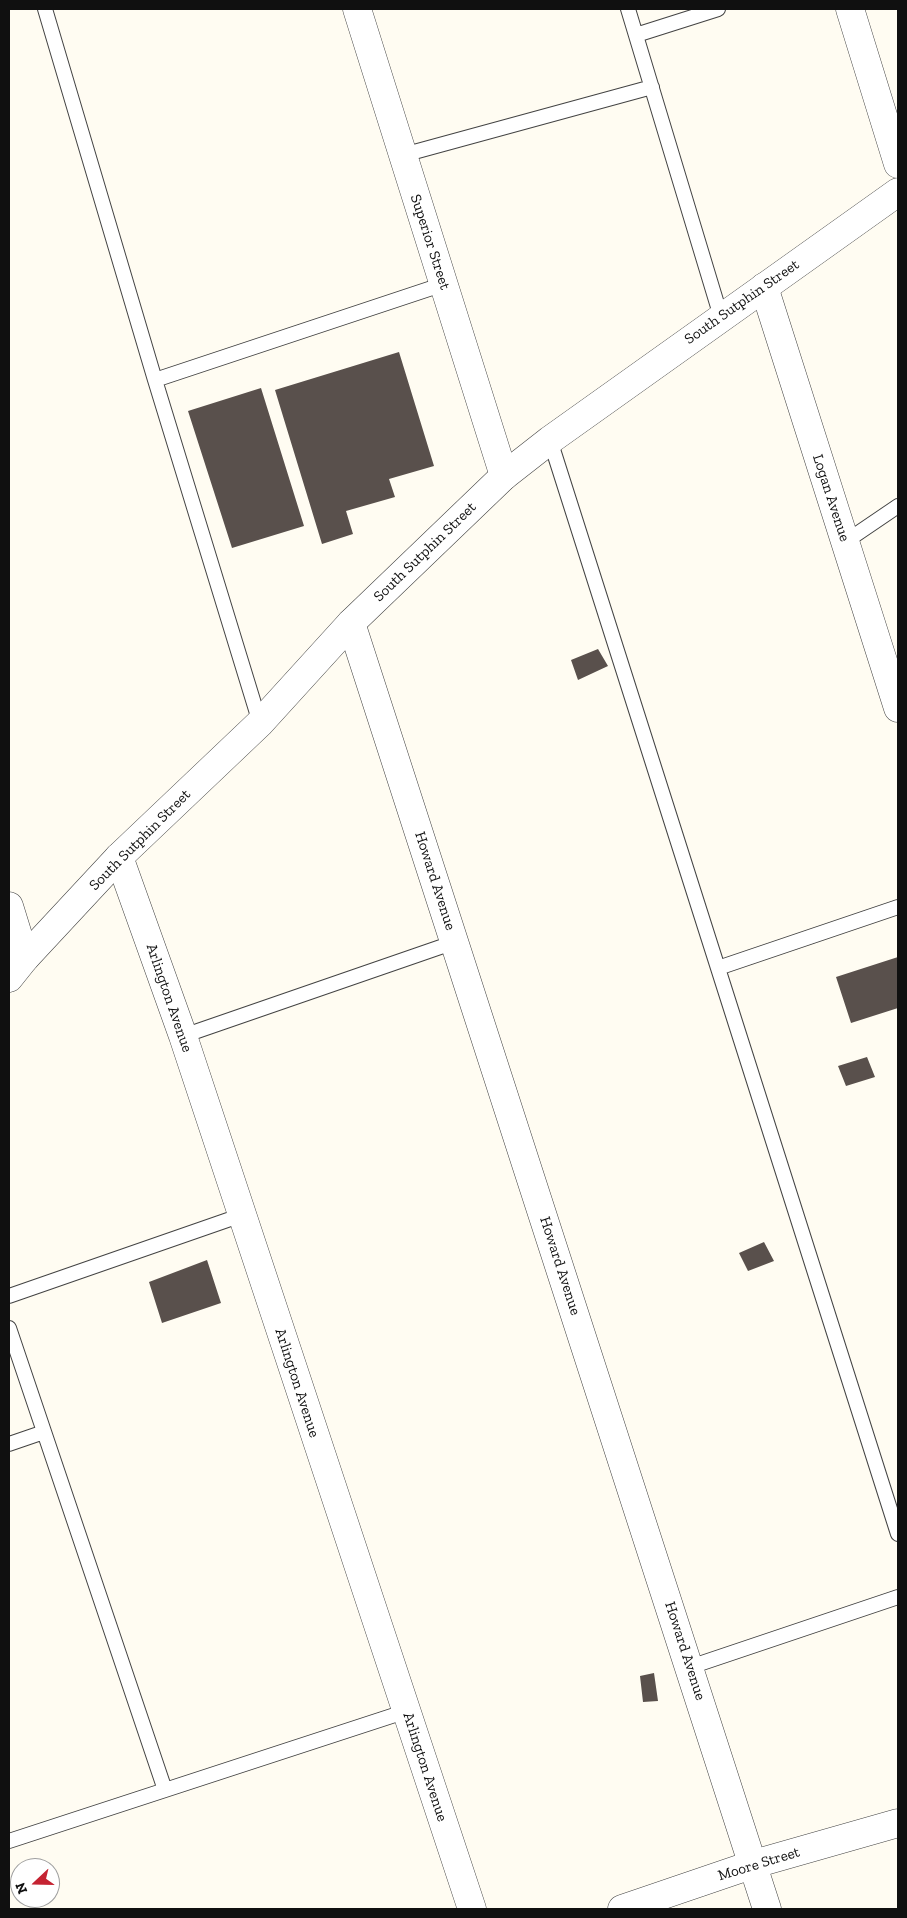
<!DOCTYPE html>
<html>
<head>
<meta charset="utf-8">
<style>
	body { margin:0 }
	#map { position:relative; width:907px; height:1918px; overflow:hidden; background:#fffcf2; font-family:"Zilla Slab",serif }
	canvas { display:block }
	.frame { position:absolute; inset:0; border:10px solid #101010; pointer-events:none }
	.north { position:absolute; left:10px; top:1858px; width:50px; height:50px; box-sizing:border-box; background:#fff; border:1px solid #9f9f9f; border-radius:50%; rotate:249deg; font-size:14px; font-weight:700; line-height:20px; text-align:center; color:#101010 }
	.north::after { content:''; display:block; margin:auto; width:18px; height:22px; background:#c52332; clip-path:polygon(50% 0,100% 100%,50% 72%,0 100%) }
</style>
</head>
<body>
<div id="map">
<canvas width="907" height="1918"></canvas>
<div class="frame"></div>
<div class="north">N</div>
</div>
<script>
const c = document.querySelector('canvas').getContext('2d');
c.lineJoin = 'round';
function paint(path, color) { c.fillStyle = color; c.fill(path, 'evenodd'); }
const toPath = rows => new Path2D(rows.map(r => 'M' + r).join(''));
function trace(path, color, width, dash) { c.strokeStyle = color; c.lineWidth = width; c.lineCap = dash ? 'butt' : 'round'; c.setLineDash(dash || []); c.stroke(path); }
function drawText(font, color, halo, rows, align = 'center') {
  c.font = font + ' "Zilla Slab",serif'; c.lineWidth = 5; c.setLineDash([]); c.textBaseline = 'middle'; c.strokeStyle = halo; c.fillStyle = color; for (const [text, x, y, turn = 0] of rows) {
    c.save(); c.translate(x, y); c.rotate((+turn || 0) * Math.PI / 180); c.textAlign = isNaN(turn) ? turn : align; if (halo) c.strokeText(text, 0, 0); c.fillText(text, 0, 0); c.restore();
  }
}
paint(toPath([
	[399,352,434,466,389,479,395,497,346,511,353,534,322,544,275,390],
	[261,388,304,526,232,548,188,411],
	[598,649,608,666,578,680,571,660],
	[898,957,898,1008,851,1023,836,977],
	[867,1057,875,1077,846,1086,838,1066],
	[764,1242,774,1261,748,1271,739,1253],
	[207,1260,221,1303,162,1323,149,1282],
	[654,1673,658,1701,643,1702,640,1676]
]), '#59504c');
const service = toPath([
	[45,9,155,380,444,284],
	[628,9,721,317],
	[636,35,718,9],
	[403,155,652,87],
	[155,380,260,723],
	[550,440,898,1534],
	[845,542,898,506],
	[718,968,898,907],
	[183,1036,455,942],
	[9,1296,242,1215],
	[9,1328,165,1790],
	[9,1444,44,1432],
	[690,1667,898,1597],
	[9,1841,407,1711]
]);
const minor = toPath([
	[357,9,504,476],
	[850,9,898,164],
	[764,287,898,708],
	[351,623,767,1909],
	[119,857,183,1036,472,1909],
	[9,906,25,958],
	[622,1909,754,1864,898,1823]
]);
const tertiary = toPath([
	[9,978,25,958,119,857,260,723,351,623,504,476,550,440,898,192]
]);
trace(service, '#434343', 16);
trace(minor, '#434343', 29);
trace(tertiary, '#434343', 29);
trace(service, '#fff', 14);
trace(minor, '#fff', 28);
trace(tertiary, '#fff', 28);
drawText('15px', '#101010', '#fff', [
	["Superior Street",430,242,72],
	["South Sutphin Street",742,302,-35],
	["Logan Avenue",831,498,72],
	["South Sutphin Street",425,552,-44],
	["South Sutphin Street",140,840,-45],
	["Howard Avenue",435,881,72],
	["Arlington Avenue",169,998,71],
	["Howard Avenue",560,1266,72],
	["Arlington Avenue",297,1383,72],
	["Howard Avenue",685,1651,72],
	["Arlington Avenue",425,1767,72],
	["Moore Street",759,1864,-17]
]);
</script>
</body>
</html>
